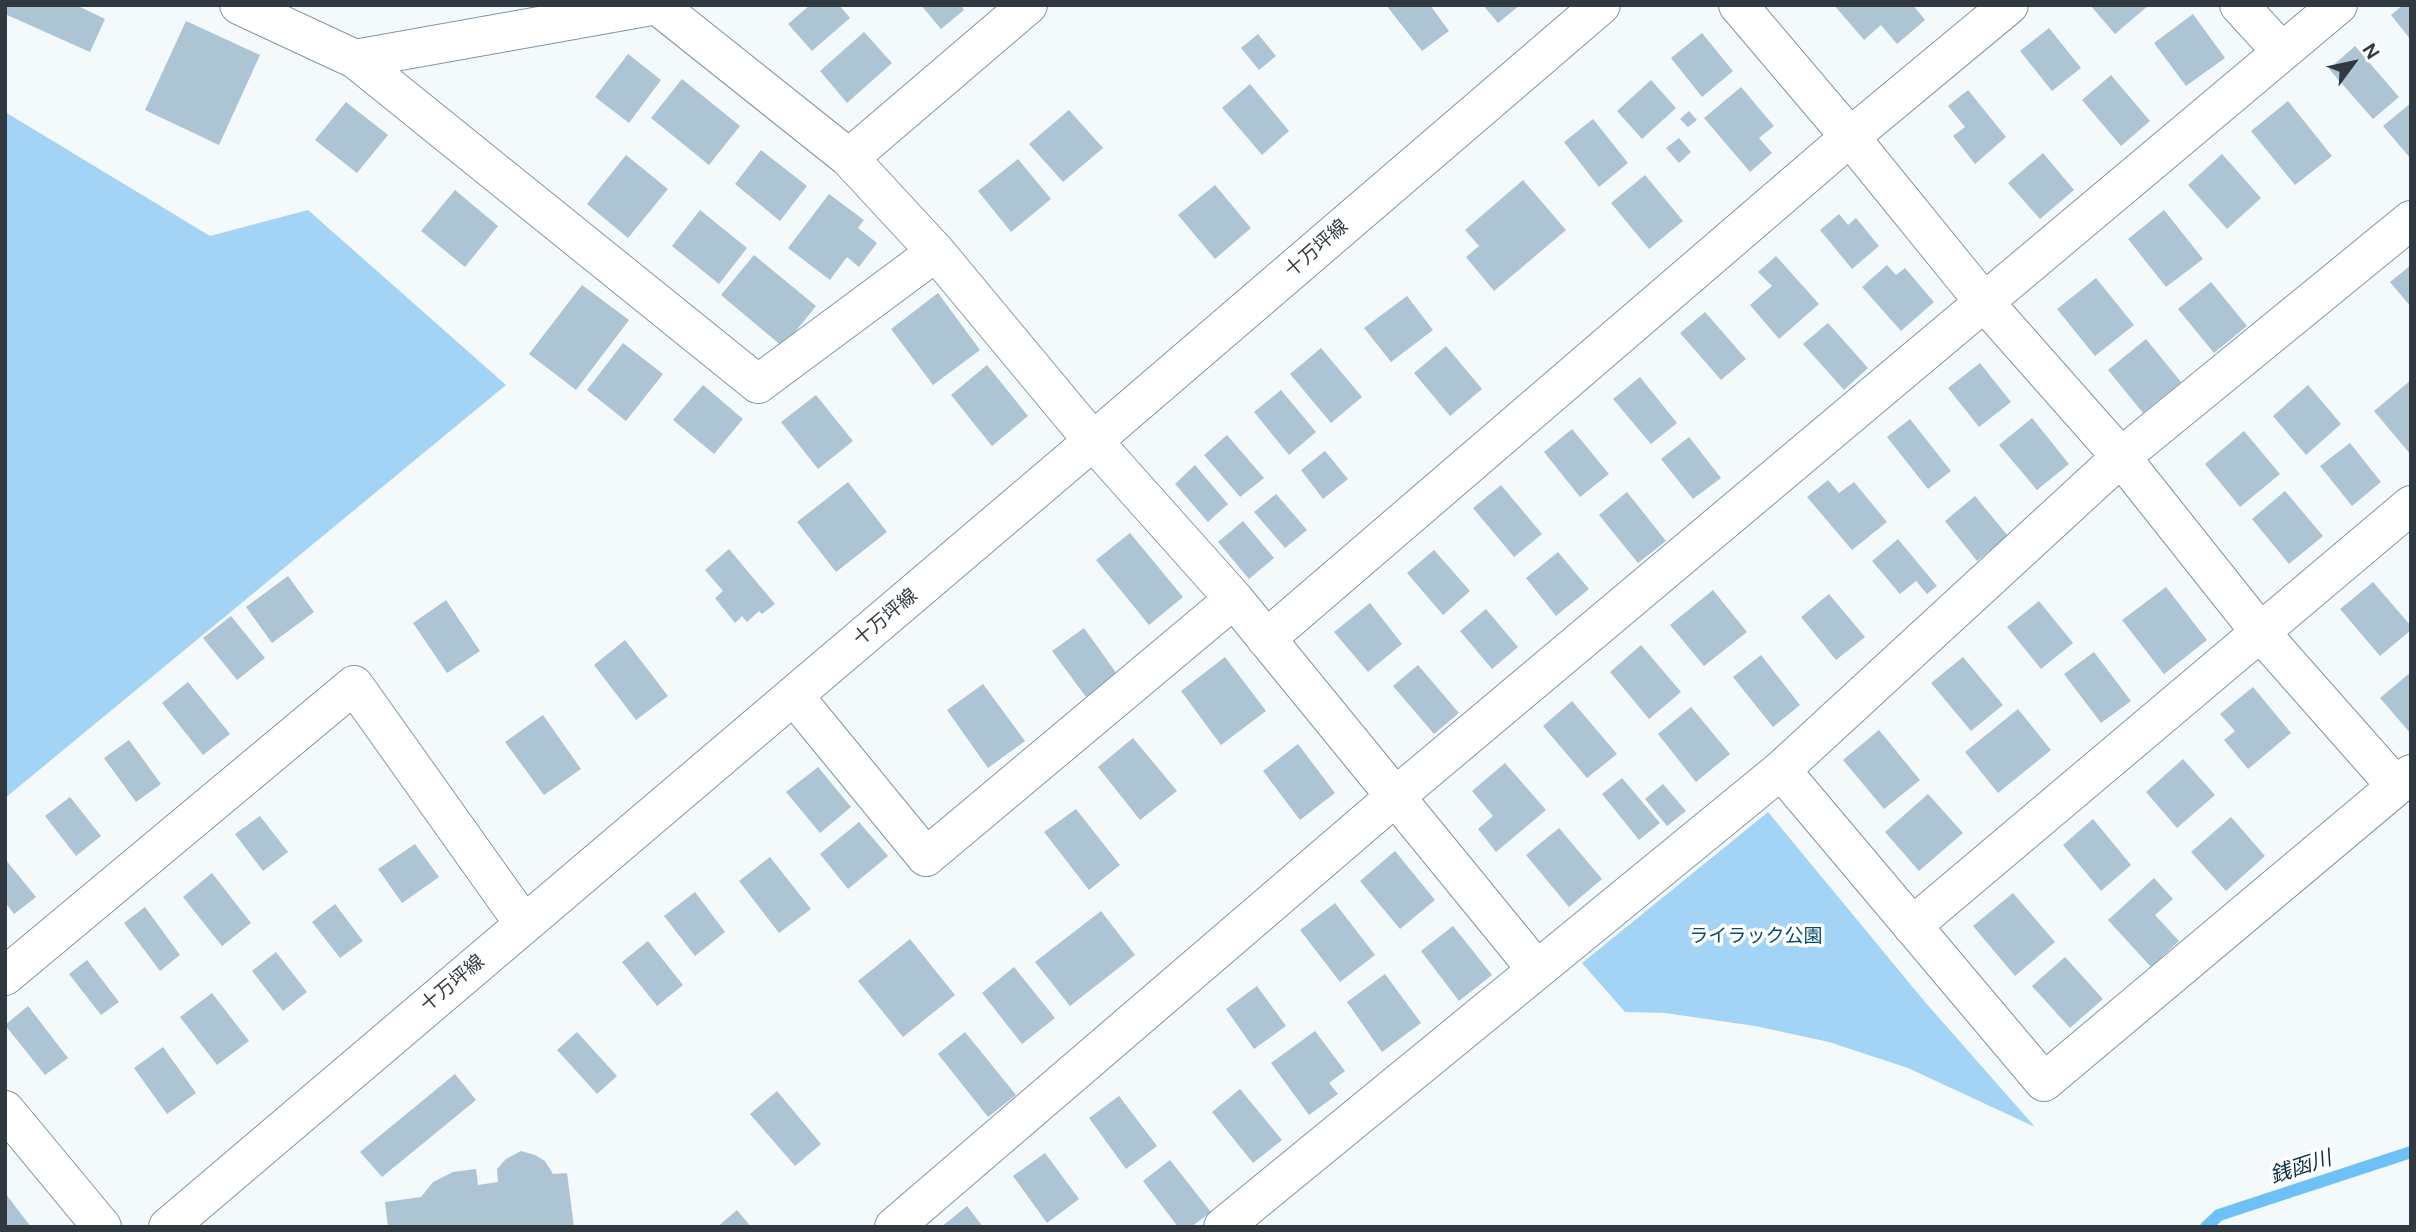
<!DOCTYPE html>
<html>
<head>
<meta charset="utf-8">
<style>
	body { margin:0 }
	#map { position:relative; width:2416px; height:1232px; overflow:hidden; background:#f4f9fc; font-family:"DM Sans",sans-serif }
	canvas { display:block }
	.frame { position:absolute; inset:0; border:7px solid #303940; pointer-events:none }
	.north { position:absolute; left:2318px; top:28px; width:70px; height:70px; -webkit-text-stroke:5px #fff; paint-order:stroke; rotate:57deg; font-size:19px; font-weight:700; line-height:28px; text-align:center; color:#303940 }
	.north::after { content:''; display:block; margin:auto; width:24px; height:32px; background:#303940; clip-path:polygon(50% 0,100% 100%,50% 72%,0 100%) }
</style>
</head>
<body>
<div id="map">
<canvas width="2416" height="1232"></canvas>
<div class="frame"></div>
<div class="north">N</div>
</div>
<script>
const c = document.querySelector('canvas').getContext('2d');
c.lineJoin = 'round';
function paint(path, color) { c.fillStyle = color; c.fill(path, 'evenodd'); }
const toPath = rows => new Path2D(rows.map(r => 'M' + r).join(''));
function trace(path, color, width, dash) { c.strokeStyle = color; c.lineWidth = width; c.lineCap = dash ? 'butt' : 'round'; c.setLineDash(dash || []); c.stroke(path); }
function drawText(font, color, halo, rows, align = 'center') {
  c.font = font + ' "DM Sans","Noto Sans JP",sans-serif'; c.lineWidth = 7; c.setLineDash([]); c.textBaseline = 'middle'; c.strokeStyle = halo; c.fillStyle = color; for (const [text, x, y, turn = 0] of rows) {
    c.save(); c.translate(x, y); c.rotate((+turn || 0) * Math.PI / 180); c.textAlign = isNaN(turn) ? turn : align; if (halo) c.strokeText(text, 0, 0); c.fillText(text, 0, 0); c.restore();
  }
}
paint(toPath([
	[5,112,210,236,308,210,506,385,5,798],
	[1768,812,1925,1002,2035,1127,1908,1068,1829,1042,1755,1026,1665,1013,1625,1012,1582,963]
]), '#a3d4f5');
trace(toPath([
	[2206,1227,2219,1215,2411,1152]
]), '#6ec1f7', 12);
paint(toPath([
	[6,5,76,5,105,19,90,52,5,14],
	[810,5,839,5,850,18,812,51,788,24],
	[921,5,961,5,964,10,941,29],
	[1386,5,1430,5,1449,31,1422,51],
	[1483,5,1520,5,1498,23],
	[1834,5,1913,5,1925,20,1897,44,1881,25,1864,40],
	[2090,5,2149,5,2115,34],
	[2403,5,2411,5,2411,40,2391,15],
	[2193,14,2225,58,2186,86,2154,43],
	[186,21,260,55,219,145,145,110],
	[2049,28,2081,68,2052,91,2020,51],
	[864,32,892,63,847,103,820,71],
	[1702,33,1733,71,1702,97,1671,58],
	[1258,34,1276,56,1259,70,1241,48],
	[2355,46,2399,97,2373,119,2329,69],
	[628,54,661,80,629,123,595,97],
	[2111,75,2150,121,2121,146,2082,100],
	[682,79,740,126,709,165,651,118],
	[1651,80,1676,108,1642,139,1617,111],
	[1250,84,1289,131,1262,155,1222,108],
	[1741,87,1774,126,1759,138,1772,153,1750,172,1704,118],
	[1968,90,2006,137,1975,164,1953,136,1965,127,1948,106],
	[2288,101,2332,156,2295,185,2251,131],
	[346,102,388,135,357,173,315,140],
	[2411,103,2411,159,2383,126],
	[1069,110,1103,148,1063,182,1029,144],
	[1689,111,1697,120,1688,127,1680,119],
	[1593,119,1628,163,1599,187,1564,142],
	[1679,138,1691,152,1679,163,1666,148],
	[761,150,807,186,780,221,735,184],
	[2043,153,2074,190,2040,219,2008,183],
	[2222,154,2261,198,2227,229,2188,185],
	[626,155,668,189,628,238,587,204],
	[1018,159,1051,199,1011,232,978,191],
	[1645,175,1683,221,1649,249,1611,203],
	[1523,180,1566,230,1494,291,1466,257,1479,246,1465,230],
	[1215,185,1251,228,1215,259,1178,215],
	[455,190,498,226,465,267,421,231],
	[829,194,864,220,858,228,877,243,859,267,847,257,830,280,788,248],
	[700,210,747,248,719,284,672,246],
	[2164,210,2203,259,2166,287,2128,239],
	[1839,214,1848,225,1856,218,1879,246,1852,269,1820,230],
	[754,255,816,306,783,347,721,295],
	[1776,256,1819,304,1779,339,1750,305,1772,286,1758,272],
	[1887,265,1896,275,1905,268,1934,302,1901,331,1862,287],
	[2411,265,2411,307,2390,282],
	[2096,278,2134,325,2095,356,2057,309],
	[2211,282,2247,326,2214,353,2178,309],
	[582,285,629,320,576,390,529,354],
	[938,293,980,350,933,385,891,329],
	[1407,296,1433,330,1391,362,1364,328],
	[1705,312,1746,359,1721,380,1680,333],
	[1828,323,1868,368,1844,390,1803,344],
	[2146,339,2181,382,2143,413,2108,370],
	[623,343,663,374,626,421,587,390],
	[1446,346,1482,389,1450,416,1414,373],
	[1321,348,1362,397,1331,423,1290,374],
	[1980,363,2011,402,1979,427,1948,388],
	[987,365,1028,416,992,446,951,395],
	[1640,377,1677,423,1651,444,1613,399],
	[2411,380,2411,455,2374,411],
	[703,385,743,419,714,454,673,420],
	[2308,385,2341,424,2306,455,2273,416],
	[1281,390,1316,432,1289,455,1254,412],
	[816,395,853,441,818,469,781,422],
	[2032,418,2069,464,2037,490,1999,445],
	[1910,419,1951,471,1928,489,1887,437],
	[1572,429,1609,474,1580,497,1544,452],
	[2244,431,2280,474,2240,507,2205,464],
	[1227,435,1264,478,1240,497,1204,455],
	[1689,437,1721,478,1693,499,1661,459],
	[2350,443,2381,482,2352,506,2320,466],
	[1325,451,1348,479,1323,499,1301,470],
	[1195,465,1228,504,1208,522,1175,484],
	[1828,480,1839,493,1854,482,1887,522,1852,550,1807,497],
	[848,482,887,532,836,572,797,522],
	[1501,485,1542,534,1514,557,1473,508],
	[2285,491,2323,536,2289,564,2252,519],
	[1627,492,1666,541,1638,563,1599,515],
	[1276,494,1307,530,1285,548,1254,512],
	[1975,496,2008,536,1977,561,1945,521],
	[1243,521,1274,558,1249,579,1218,542],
	[1130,533,1183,597,1149,625,1096,560],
	[1898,539,1937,586,1927,594,1916,581,1900,594,1872,561],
	[729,549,775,604,762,614,759,611,747,622,742,616,735,623,715,598,723,591,705,570],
	[1434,550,1470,591,1443,615,1407,573],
	[1558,552,1589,589,1556,616,1526,578],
	[288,576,314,612,272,643,246,607],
	[2373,582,2411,626,2411,630,2380,656,2340,609],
	[2166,587,2207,640,2164,674,2122,620],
	[1713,590,1747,632,1704,666,1670,625],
	[1829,594,1865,637,1836,660,1801,617],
	[446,600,480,651,447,673,413,623],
	[2039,601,2073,643,2041,669,2007,627],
	[1370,603,1402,644,1368,672,1334,632],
	[1486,609,1518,647,1492,669,1460,631],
	[231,616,265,658,237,680,203,638],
	[1084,628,1117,674,1086,697,1052,651],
	[625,640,668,696,636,720,594,665],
	[1641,645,1681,692,1649,719,1610,672],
	[2094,652,2131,701,2101,723,2064,674],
	[1761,655,1800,705,1773,727,1733,677],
	[1225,657,1266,711,1221,745,1181,691],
	[1963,657,2003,705,1971,731,1931,683],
	[1418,665,1459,713,1434,734,1393,686],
	[2411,672,2411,734,2380,698],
	[188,682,230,734,203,755,162,703],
	[983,684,1025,741,988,768,947,710],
	[2253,687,2291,733,2248,769,2224,740,2235,731,2220,714],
	[1572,701,1617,754,1587,778,1543,726],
	[1691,707,1730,754,1696,782,1658,734],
	[2018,709,2051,750,1998,793,1965,752],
	[543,715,581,769,544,795,505,742],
	[1879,730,1920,780,1884,809,1843,760],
	[1133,738,1177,791,1140,820,1098,767],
	[129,740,161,784,136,802,104,758],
	[1298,744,1335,793,1300,820,1263,771],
	[2183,759,2215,795,2177,828,2146,792],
	[1505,763,1546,810,1496,852,1478,829,1493,816,1472,791],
	[818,767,851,807,820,833,786,792],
	[1622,778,1660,823,1639,840,1602,794],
	[1663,784,1686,811,1667,826,1645,799],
	[1928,794,1963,833,1919,871,1885,832],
	[70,797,101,836,76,856,45,816],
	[1076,809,1120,865,1089,890,1044,832],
	[260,816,288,852,263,871,235,834],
	[2231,817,2265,856,2226,891,2191,852],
	[2093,819,2131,865,2101,891,2063,845],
	[859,822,888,856,848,889,820,854],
	[1559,828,1602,879,1569,907,1526,855],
	[415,844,439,877,402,903,378,869],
	[1395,851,1435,900,1400,929,1360,881],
	[770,857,811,909,779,933,739,881],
	[5,859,36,897,14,914,5,902],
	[212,873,251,923,222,946,183,897],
	[2154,878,2173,899,2155,915,2179,941,2151,967,2108,920],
	[695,892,725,932,695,956,664,916],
	[2013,893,2055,942,2015,976,1973,926],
	[1335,903,1375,955,1340,982,1300,930],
	[335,904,363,941,340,958,312,922],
	[145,907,180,955,160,971,124,923],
	[1101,911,1135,955,1070,1006,1035,962],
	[1453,926,1492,975,1459,1001,1421,951],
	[910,939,955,995,903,1037,858,981],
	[648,941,683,985,657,1006,622,962],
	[276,952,307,992,283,1011,252,971],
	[2065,957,2103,999,2070,1028,2032,986],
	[87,960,119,1002,101,1015,69,974],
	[1014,967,1055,1018,1022,1044,982,993],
	[1385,974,1421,1023,1382,1052,1347,1002],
	[1257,986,1286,1026,1254,1049,1226,1009],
	[212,993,249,1041,217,1065,180,1017],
	[28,1006,68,1058,45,1075,5,1025],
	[1315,1031,1345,1071,1329,1083,1338,1094,1309,1115,1271,1063],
	[577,1032,617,1076,597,1094,557,1050],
	[965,1032,1016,1095,988,1117,938,1054],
	[163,1047,196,1093,167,1114,134,1068],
	[455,1074,476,1100,382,1177,360,1152],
	[1240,1089,1282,1140,1253,1163,1212,1112],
	[777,1091,821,1144,795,1166,750,1114],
	[1119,1096,1157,1146,1126,1169,1089,1118],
	[521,1151,535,1155,545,1161,553,1174,567,1173,574,1227,388,1227,385,1202,421,1197,433,1182,453,1172,476,1169,478,1185,498,1182,497,1169,506,1159],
	[1045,1153,1079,1199,1047,1223,1013,1176],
	[1170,1160,1211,1212,1191,1227,1178,1227,1143,1181],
	[5,1193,31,1227,5,1227],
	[967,1206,983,1227,941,1227],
	[737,1210,751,1227,717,1227]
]), '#adc4d4');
const minor = toPath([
	[239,5,355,59,758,384,936,252],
	[1738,5,1850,137,1984,302,2121,457,2260,632,2396,786],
	[2239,5,2282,52],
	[355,59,657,5,849,158,936,252,1093,441,1234,599,1537,970],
	[849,158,1028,5],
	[1266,639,1850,137,2009,5],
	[794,696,926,857,1234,599],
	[1781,770,2044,1082,2411,774],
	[1912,926,2411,505],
	[5,976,354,685,524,924],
	[5,1110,102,1227],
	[168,1227,1093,441,1601,5],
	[894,1227,1396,796,2338,5],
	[1223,1227,1781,770,2121,457,2411,220]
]);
trace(minor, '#8096a5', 40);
trace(minor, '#fff', 38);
drawText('19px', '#303940', '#fff', [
	["十万坪線",1317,249,-41],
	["十万坪線",886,618,-40],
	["十万坪線",453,984,-40]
]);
drawText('19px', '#074c6f', '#fff', [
	["ライラック公園",1756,937]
]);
drawText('italic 21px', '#092e44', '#fff', [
	["銭函川",2301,1168,-18]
]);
</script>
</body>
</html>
